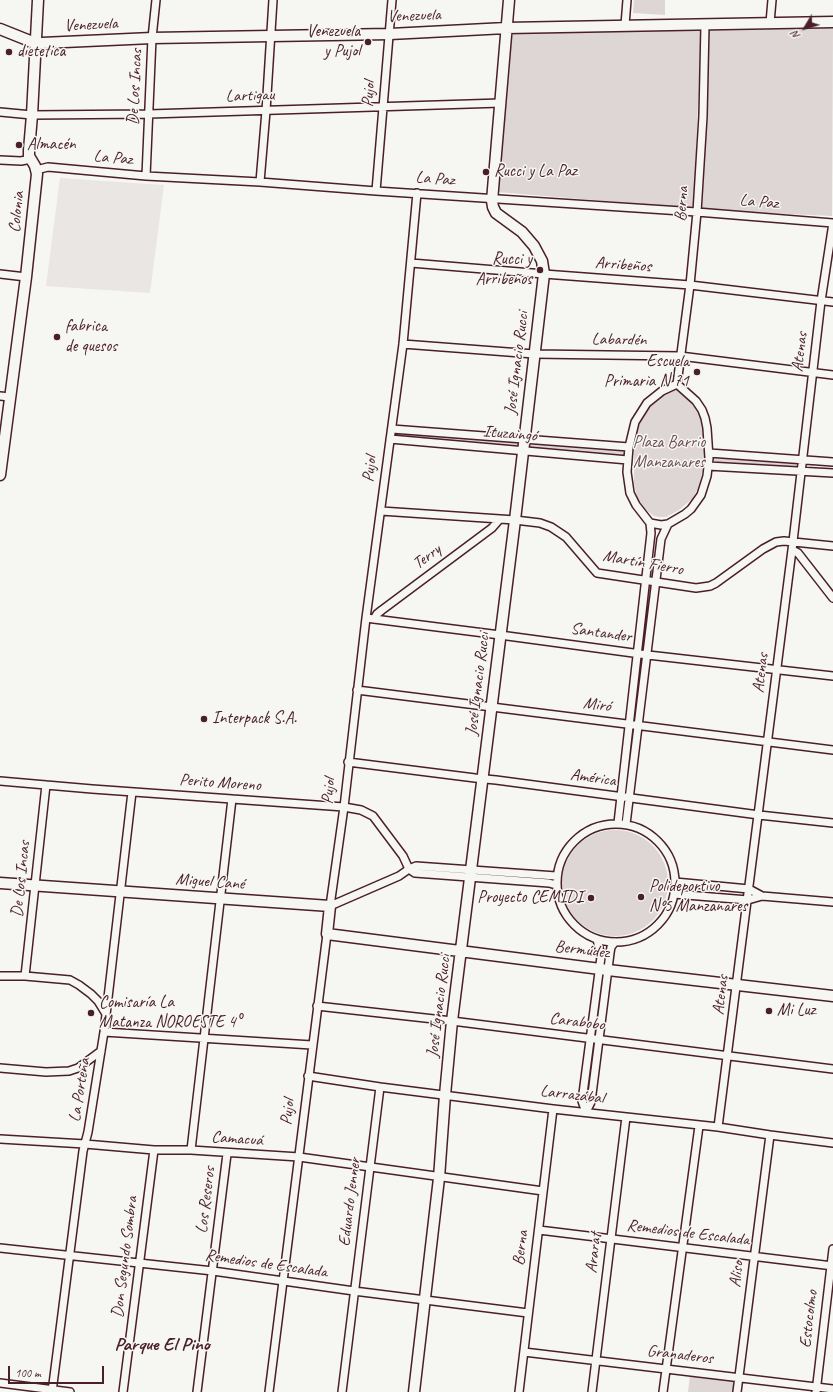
<!DOCTYPE html>
<html>
<head>
<meta charset="utf-8">
<style>
	body { margin:0 }
	#map { position:relative; width:833px; height:1392px; overflow:hidden; background:#f6f6f2; font-family:Caveat,sans-serif }
	canvas { display:block }
	.north { position:absolute; left:785px; top:8px; width:40px; height:40px; -webkit-text-stroke:3px #f6f6f2; paint-order:stroke; rotate:232deg; font-size:11px; font-weight:700; line-height:16px; text-align:center; color:#4a1f2b }
	.north::after { content:''; display:block; margin:auto; width:14px; height:18px; background:#4a1f2b; clip-path:polygon(50% 0,100% 100%,50% 72%,0 100%) }
	.scale { position:absolute; left:8px; top:1366px; width:96px; height:18px; box-sizing:border-box; border:2px solid #4a1f2b; border-top:0; padding-left:5px; font-size:12px; line-height:14px; white-space:nowrap; color:#4a1f2b; -webkit-text-stroke:3px #f6f6f2; paint-order:stroke }
</style>
</head>
<body>
<div id="map">
<canvas width="833" height="1392"></canvas>
<div class="north">N</div>
<div class="scale">100 m</div>
</div>
<script>
const c = document.querySelector('canvas').getContext('2d');
c.lineJoin = 'round';
function paint(path, color) { c.fillStyle = color; c.fill(path, 'evenodd'); }
const toPath = rows => new Path2D(rows.map(r => 'M' + r).join(''));
function trace(path, color, width, dash) { c.strokeStyle = color; c.lineWidth = width; c.lineCap = dash ? 'butt' : 'round'; c.setLineDash(dash || []); c.stroke(path); }
function drawText(font, color, halo, rows, align = 'center') {
  c.font = font + ' Caveat,sans-serif'; c.lineWidth = 3; c.setLineDash([]); c.textBaseline = 'middle'; c.strokeStyle = halo; c.fillStyle = color; for (const [text, x, y, turn = 0] of rows) {
    c.save(); c.translate(x, y); c.rotate((+turn || 0) * Math.PI / 180); c.textAlign = isNaN(turn) ? turn : align; if (halo) c.strokeText(text, 0, 0); c.fillText(text, 0, 0); c.restore();
  }
}
paint(toPath([
	[60,178,164,185,150,293,46,286]
]), '#e9e6e3');
paint(toPath([
	[634,0,665,0,665,15,633,13],
	[833,27,832,216,702,210,709,28],
	[701,28,694,204,690,208,497,192,512,32],
	[674,389,679,390,687,394,698,409,704,432,705,455,704,466,698,488,692,499,679,510,666,517,660,517,654,516,645,509,637,497,634,484,634,446,635,436,643,414,650,404,667,392],
	[394,432,520,442,520,447,394,438],
	[529,442,627,450,626,457,529,449],
	[712,458,800,464,800,469,711,463],
	'562 883a53 53 0 1 1 106 0a53 53 0 1 1-106 0Z',
	[690,1376,736,1381,735,1392,688,1392]
]), '#ddd6d5');
const street = toPath([
	[770,23,772,0],
	[625,25,627,0],
	[0,112,32,115,149,114,501,103],
	[0,160,21,161,31,159],
	[36,170,48,167,146,176,260,182,376,191,697,212,833,223],
	[146,176,152,38,156,0],
	[260,182,266,111,273,0],
	[376,191,392,0],
	[417,193,403,344,366,618,344,807,330,906,399,876,409,869,416,866,556,876],
	[411,263,544,274,690,285,833,302],
	[0,274,26,277],
	[403,344,534,354,680,356,833,375],
	[677,384,690,285,697,212,703,116,705,25],
	[0,396,10,397],
	[392,429,629,447],
	[390,439,628,460],
	[709,453,833,462],
	[708,466,833,473],
	[381,511,515,520,540,523,551,527,566,537,597,573,696,588,710,586,716,583,763,549,776,542,784,541,833,546],
	[650,523,661,525,668,524,685,514,691,509,701,495,707,476,709,458,707,428,705,418,702,410,696,401,677,384],
	[792,550,798,553,833,598],
	[366,618,500,635,648,655,833,676],
	[374,619,377,614,382,610,492,528,499,520],
	[357,690,833,750],
	[348,762,475,778,496,780,759,815,833,823],
	[0,781,92,789,344,807,361,810,373,816,403,856,409,869,415,873,549,883,556,885],
	[618,823,651,533,650,523,636,505,630,493,627,472,629,447,635,422,647,403,662,391,677,384],
	'557 883a59 59 0 1 1 118 0a59 59 0 1 1-118 0Z',
	[626,824,661,539,668,524],
	[675,882,749,889,762,896],
	[674,894,748,900,762,896,833,902],
	[0,976,25,976,70,980,79,985,91,994,98,1001,106,1014],
	[25,976,46,785],
	[317,1006,452,1021,833,1069],
	[104,1032,312,1045],
	[0,1068,46,1072,69,1071,78,1068,101,1051],
	[308,1076,380,1087,553,1109,718,1127,770,1135,833,1143],
	[586,1112,582,1101,601,957,597,939],
	[586,1112,591,1102,610,953,611,947,615,942],
	[718,1127,792,550,821,301,833,223],
	[0,1139,85,1144,154,1150,191,1150,299,1157,543,1191],
	[191,1150,232,799],
	[539,1230,833,1266],
	[0,1248,213,1271,354,1291,528,1313],
	[524,1352,833,1389],
	[0,1383,70,1392],
	[52,1392,83,1151,88,1132,104,1032,132,792],
	[123,1392,154,1150],
	[197,1392,227,1154],
	[269,1392,327,934],
	[342,1392,380,1087],
	[519,1392,553,1109],
	[592,1392,626,1117],
	[663,1392,699,1126],
	[737,1392,770,1135],
	[816,1392,833,1249]
]);
const secondary = toPath([
	[0,29,35,43,42,43,152,38,390,34,506,28,833,22],
	[0,475,26,277,37,174,35,166,29,156,29,150,32,115,38,0],
	[0,883,330,906,327,934,608,970,833,996],
	[414,1392,439,1178,445,1095,452,1021,515,520,544,274,542,261,534,246,522,232,496,213,493,207,492,201,509,0]
]);
trace(street, '#4a1f2b', 10);
trace(secondary, '#4a1f2b', 13);
trace(street, '#f6f6f2', 7);
trace(secondary, '#f6f6f2', 10);
for (const [x, y, r, color] of [
	[368,42,4,"#4a1f2b"],
	[9,52,4,"#4a1f2b"],
	[19,145,4,"#4a1f2b"],
	[486,172,4,"#4a1f2b"],
	[540,270,4,"#4a1f2b"],
	[57,337,4,"#4a1f2b"],
	[697,372,4,"#4a1f2b"],
	[204,719,4,"#4a1f2b"],
	[641,897,4,"#4a1f2b"],
	[591,898,4,"#4a1f2b"],
	[769,1011,4,"#4a1f2b"],
	[91,1013,4,"#4a1f2b"]
]) { const dot = new Path2D(); dot.arc(x, y, r, 0, 2 * Math.PI); c.fillStyle = color; c.fill(dot); trace(dot, '#f6f6f2', 1.5); }
drawText('17px', '#4a1f2b', '#f6f6f2', [
	["Venezuela",414,16,-2],
	["Venezuela",91,25,-3],
	["De Los Incas",135,87,-87],
	["Pujol",369,94,-85],
	["Lartigau",250,96,-2],
	["La Paz",113,158,5],
	["La Paz",435,179,4],
	["La Paz",759,202,5],
	["Berna",682,204,-86],
	["Colonia",17,212,-84],
	["Arribeños",623,265,4],
	["Labardén",619,340,1],
	["Atenas",800,352,-83],
	["José Ignacio Rucci",517,363,-83],
	["Ituzaingó",510,434,5],
	["Pujol",370,469,-83],
	["Terry",427,557,-37],
	["Martín Fierro",643,563,10],
	["Santander",601,633,8],
	["Atenas",761,673,-83],
	["José Ignacio Rucci",478,684,-83],
	["Miró",597,705,7],
	["América",593,778,8],
	["Perito Moreno",220,783,4],
	["Pujol",329,791,-84],
	["De Los Incas",21,879,-84],
	["Miguel Cané",210,882,4],
	["Bermúdez",582,950,7],
	["Atenas",721,995,-83],
	["José Ignacio Rucci",439,1006,-83],
	["Carabobo",577,1022,7],
	["La Porteña",80,1090,-81],
	["Larrazábal",572,1095,7],
	["Pujol",288,1112,-83],
	["Camacuá",237,1139,4],
	["Los Reseros",206,1200,-83],
	["Eduardo Jenner",350,1202,-83],
	["Remedios de Escalada",688,1233,7],
	["Berna",521,1248,-83],
	["Ararat",594,1253,-83],
	["Don Segundo Sombra",125,1257,-83],
	["Remedios de Escalada",266,1264,8],
	["Aliso",737,1274,-83],
	["Estocolmo",809,1319,-83],
	["Granaderos",680,1355,7]
]);
drawText('17px', '#4a1f2b', '#f6f6f2', [
	["Venezuela",360,32,"right"],
	["y Pujol",360,52,"right"],
	["dietetica",17,52],
	["Almacén",27,145],
	["Rucci y La Paz",494,172],
	["Rucci y",532,260,"right"],
	["Arribeños",532,280,"right"],
	["fabrica",65,327],
	["de quesos",65,347],
	["Escuela",689,362,"right"],
	["Primaria N 71",689,382,"right"],
	["Interpack S.A.",212,719],
	["Polideportivo",649,887],
	["Nº5 Manzanares",649,907],
	["Proyecto CEMIDI",583,898,"right"],
	["Comisaría La",99,1003],
	["Matanza NOROESTE 4°",99,1023],
	["Mi Luz",777,1011]
], 'left');
drawText('17px', '#6f4d56', '#f6f6f2', [
	["Plaza Barrio",669,443],
	["Manzanares",669,463]
]);
drawText('bold 19px', '#4a1f2b', '#f6f6f2', [
	["Parque El Pino",162,1345]
]);
</script>
</body>
</html>
